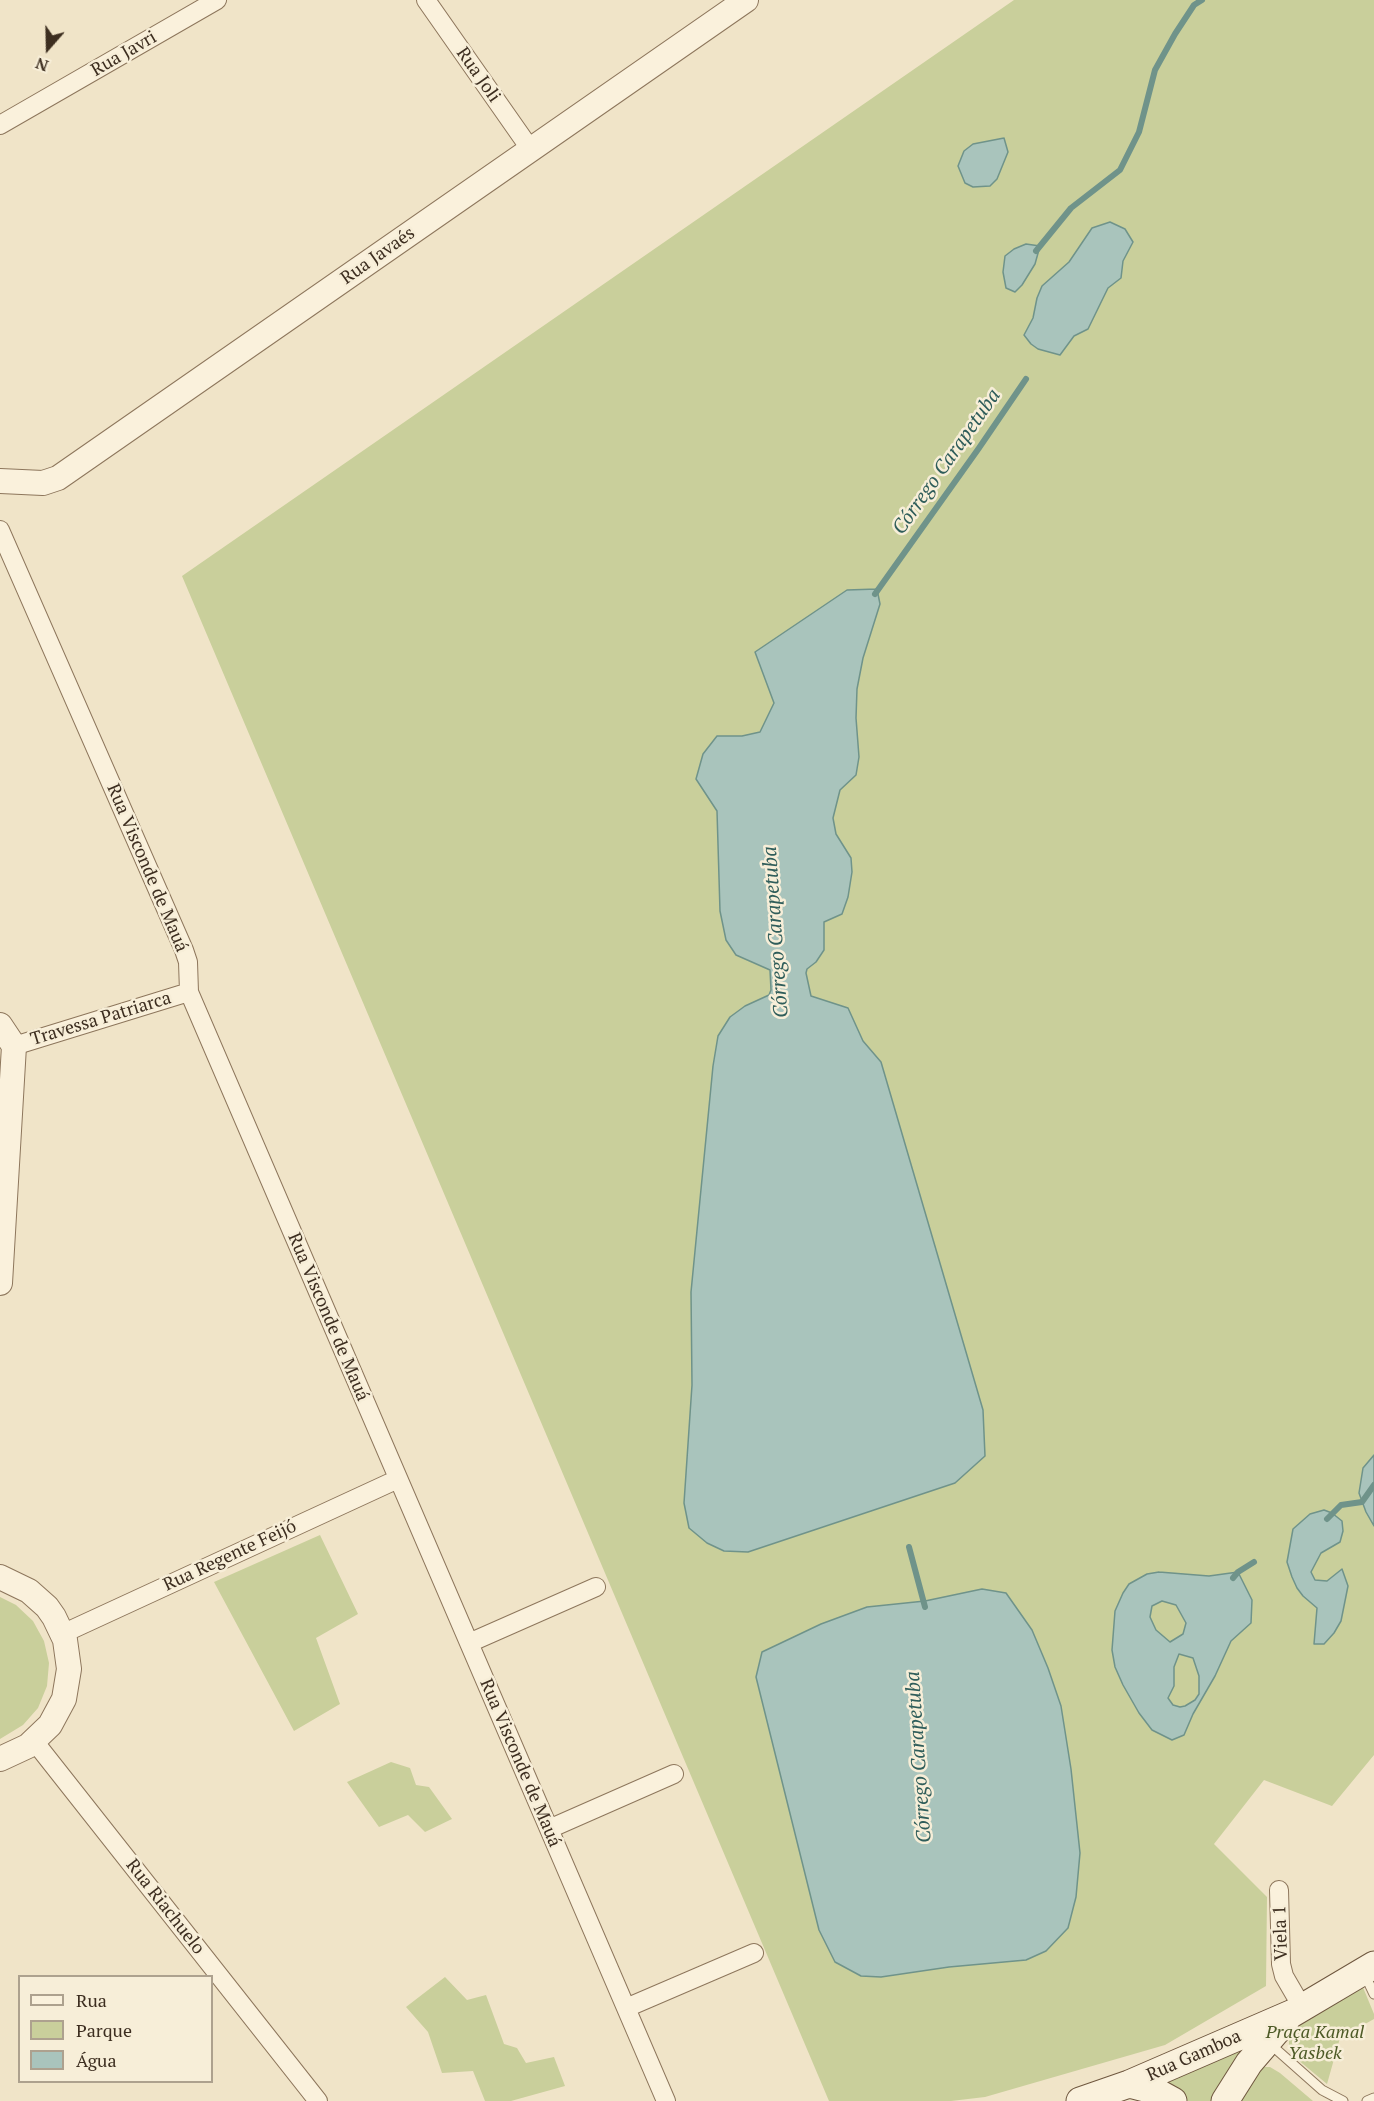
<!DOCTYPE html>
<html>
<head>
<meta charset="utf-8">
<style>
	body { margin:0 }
	#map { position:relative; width:1374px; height:2101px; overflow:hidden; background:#f0e4c8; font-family:"PT Serif",serif }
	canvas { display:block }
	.legend { position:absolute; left:18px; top:1975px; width:195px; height:108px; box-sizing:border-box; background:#f7eed8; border:2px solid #ada18e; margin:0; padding:8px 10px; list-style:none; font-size:18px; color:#3d2e20 }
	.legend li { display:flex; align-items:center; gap:12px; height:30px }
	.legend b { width:30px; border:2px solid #ada18e }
	.north { position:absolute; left:18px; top:18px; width:60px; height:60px; -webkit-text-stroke:4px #f7eed8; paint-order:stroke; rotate:200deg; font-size:16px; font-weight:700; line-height:24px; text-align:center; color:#3d2e20 }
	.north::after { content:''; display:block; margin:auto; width:21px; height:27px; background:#3d2e20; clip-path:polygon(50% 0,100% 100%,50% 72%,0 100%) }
</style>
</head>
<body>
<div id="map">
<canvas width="1374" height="2101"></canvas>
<ul class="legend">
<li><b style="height:8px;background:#faf1dc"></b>Rua</li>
<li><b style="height:16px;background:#c9cf9b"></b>Parque</li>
<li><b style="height:16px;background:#a9c4bc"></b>Água</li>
</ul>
<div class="north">N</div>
</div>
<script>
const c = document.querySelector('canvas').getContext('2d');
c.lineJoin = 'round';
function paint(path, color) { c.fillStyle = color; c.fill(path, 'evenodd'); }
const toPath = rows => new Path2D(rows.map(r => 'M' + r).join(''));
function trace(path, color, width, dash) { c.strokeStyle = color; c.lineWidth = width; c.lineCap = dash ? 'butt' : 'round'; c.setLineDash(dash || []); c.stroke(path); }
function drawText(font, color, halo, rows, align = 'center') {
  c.font = font + ' "PT Serif",serif'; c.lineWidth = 5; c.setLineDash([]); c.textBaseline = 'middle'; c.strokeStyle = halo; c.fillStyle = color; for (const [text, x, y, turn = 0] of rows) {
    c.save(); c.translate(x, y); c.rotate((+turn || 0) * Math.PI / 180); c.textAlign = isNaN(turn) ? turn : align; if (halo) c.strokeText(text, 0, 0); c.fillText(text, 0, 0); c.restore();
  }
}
paint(toPath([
	[1014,0,1374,0,1374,1755,1332,1806,1264,1780,1214,1844,1267,1897,1266,1986,1165,2045,985,2097,951,2101,829,2101,182,576],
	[320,1535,358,1614,316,1638,340,1704,294,1731,214,1582],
	[0,1597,16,1605,33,1621,44,1641,49,1663,47,1686,38,1708,23,1725,0,1739],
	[391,1762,410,1768,416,1785,429,1787,452,1819,425,1832,408,1815,379,1827,347,1782],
	[445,1977,467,2000,486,1995,504,2044,517,2048,526,2063,554,2057,565,2086,511,2101,485,2101,473,2071,442,2073,428,2032,406,2007],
	[1362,1985,1374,2014,1374,2019,1340,2038,1327,2084,1291,2054,1289,2049,1289,2041,1297,2028,1303,2022],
	[1257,2037,1213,2101,1188,2101,1179,2092,1156,2085],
	[1263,2067,1270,2067,1280,2073,1313,2101,1235,2101]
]), '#c9cf9b');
const water = toPath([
	[1004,138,1008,152,997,179,990,186,973,187,965,183,958,166,964,151,973,144,1004,138],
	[1110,222,1125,229,1133,242,1123,261,1121,278,1108,288,1088,329,1074,336,1060,355,1038,349,1031,344,1024,335,1033,318,1037,298,1042,286,1069,262,1092,228,1110,222],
	[1026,244,1040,246,1035,264,1022,285,1015,292,1006,288,1003,272,1005,256,1014,249,1026,244],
	[877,589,880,604,863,658,857,689,856,718,859,757,856,775,840,790,833,818,836,834,851,858,852,872,848,897,842,914,824,922,824,950,816,962,807,969,806,973,811,996,848,1008,863,1041,881,1062,983,1410,985,1456,955,1483,748,1552,724,1551,707,1543,689,1528,684,1503,692,1385,691,1292,713,1066,718,1036,730,1017,745,1006,769,995,771,990,770,970,736,955,726,940,720,911,717,811,696,779,703,754,717,736,742,736,760,732,774,703,755,652,847,590,877,589],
	[1374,1455,1374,1526,1366,1512,1359,1493,1363,1468,1374,1455],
	[1324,1510,1332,1513,1342,1521,1343,1531,1340,1542,1321,1553,1311,1572,1315,1580,1327,1581,1342,1569,1348,1586,1341,1621,1334,1633,1324,1644,1314,1644,1317,1608,1303,1596,1297,1588,1292,1577,1287,1562,1293,1529,1310,1514,1324,1510],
	[1159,1572,1209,1576,1238,1572,1252,1600,1251,1623,1231,1641,1215,1676,1193,1714,1184,1735,1172,1740,1152,1730,1139,1713,1123,1685,1115,1667,1112,1650,1115,1611,1123,1593,1129,1584,1147,1574,1159,1572],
	[1162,1601,1176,1605,1186,1623,1183,1634,1170,1642,1156,1630,1150,1617,1152,1606,1162,1601],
	[1179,1654,1193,1658,1199,1676,1199,1694,1195,1700,1185,1706,1180,1707,1173,1705,1168,1698,1174,1686,1174,1667,1179,1654],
	[982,1589,1006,1593,1032,1630,1048,1668,1061,1706,1071,1769,1080,1853,1076,1897,1068,1928,1046,1951,1026,1960,949,1967,881,1977,861,1976,835,1962,819,1930,756,1677,762,1652,821,1624,867,1607,925,1601,982,1589]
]);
paint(water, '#a9c4bc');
trace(water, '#6f938a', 1.5);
trace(toPath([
	[1036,251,1071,208,1120,170,1139,132,1155,70,1175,34,1194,5,1202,0],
	[875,594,979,448,1026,379],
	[1327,1519,1341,1505,1362,1502,1374,1485],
	[909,1547,925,1607],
	[1233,1578,1238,1572,1254,1562]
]), '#6f938a', 6);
const service = toPath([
	[1364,1973,1374,1994],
	[1269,2043,1322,2090,1343,2101],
	[1367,2101,1374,2098]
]);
const minor = toPath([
	[426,0,531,150],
	[0,125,217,0],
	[0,530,184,950,188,962,189,992,666,2101],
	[14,1046,189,992],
	[62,1634,398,1479],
	[469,1643,596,1587],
	[34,1741,318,2101],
	[549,1829,674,1774],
	[1279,1890,1281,1964,1284,1976,1302,2007],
	[626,2008,754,1953]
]);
const tertiary = toPath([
	[0,481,43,483,58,478,746,0],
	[0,1025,14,1046,0,1283],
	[0,1577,29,1591,47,1607,54,1617,65,1640,69,1669,64,1699,50,1725,28,1746,0,1759]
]);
const secondary = toPath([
	[1129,2084,1153,2090,1173,2101],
	[1080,2101,1129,2084,1293,2013,1374,1965],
	[1225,2101,1249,2063,1286,2020]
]);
trace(service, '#8d765c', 11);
trace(minor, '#8d765c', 20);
trace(tertiary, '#8d765c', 26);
trace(secondary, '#6f573f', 29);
trace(service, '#faf1dc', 9);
trace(minor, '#faf1dc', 18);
trace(tertiary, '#faf1dc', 24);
trace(secondary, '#faf1dc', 27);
drawText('18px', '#3d2e20', '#f7eed8', [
	["Rua Javri",124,54,-30],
	["Rua Joli",478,75,55],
	["Rua Javaés",378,256,-35],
	["Rua Visconde de Mauá",147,868,67],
	["Travessa Patriarca",101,1019,-17],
	["Rua Visconde de Mauá",328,1317,67],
	["Rua Regente Feijó",230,1556,-25],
	["Rua Visconde de Mauá",520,1763,67],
	["Rua Riachuelo",165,1907,52],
	["Viela 1",1281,1933,-92],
	["Rua Gamboa",1194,2056,-24]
]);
drawText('italic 18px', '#4d5a26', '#f7eed8', [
	["Praça Kamal",1315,2033],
	["Yasbek",1315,2054]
]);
drawText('italic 20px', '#2f5d5a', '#f7eed8', [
	["Córrego Carapetuba",947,462,-55],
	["Córrego Carapetuba",776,932,-94],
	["Córrego Carapetuba",919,1757,-94]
]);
</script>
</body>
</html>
